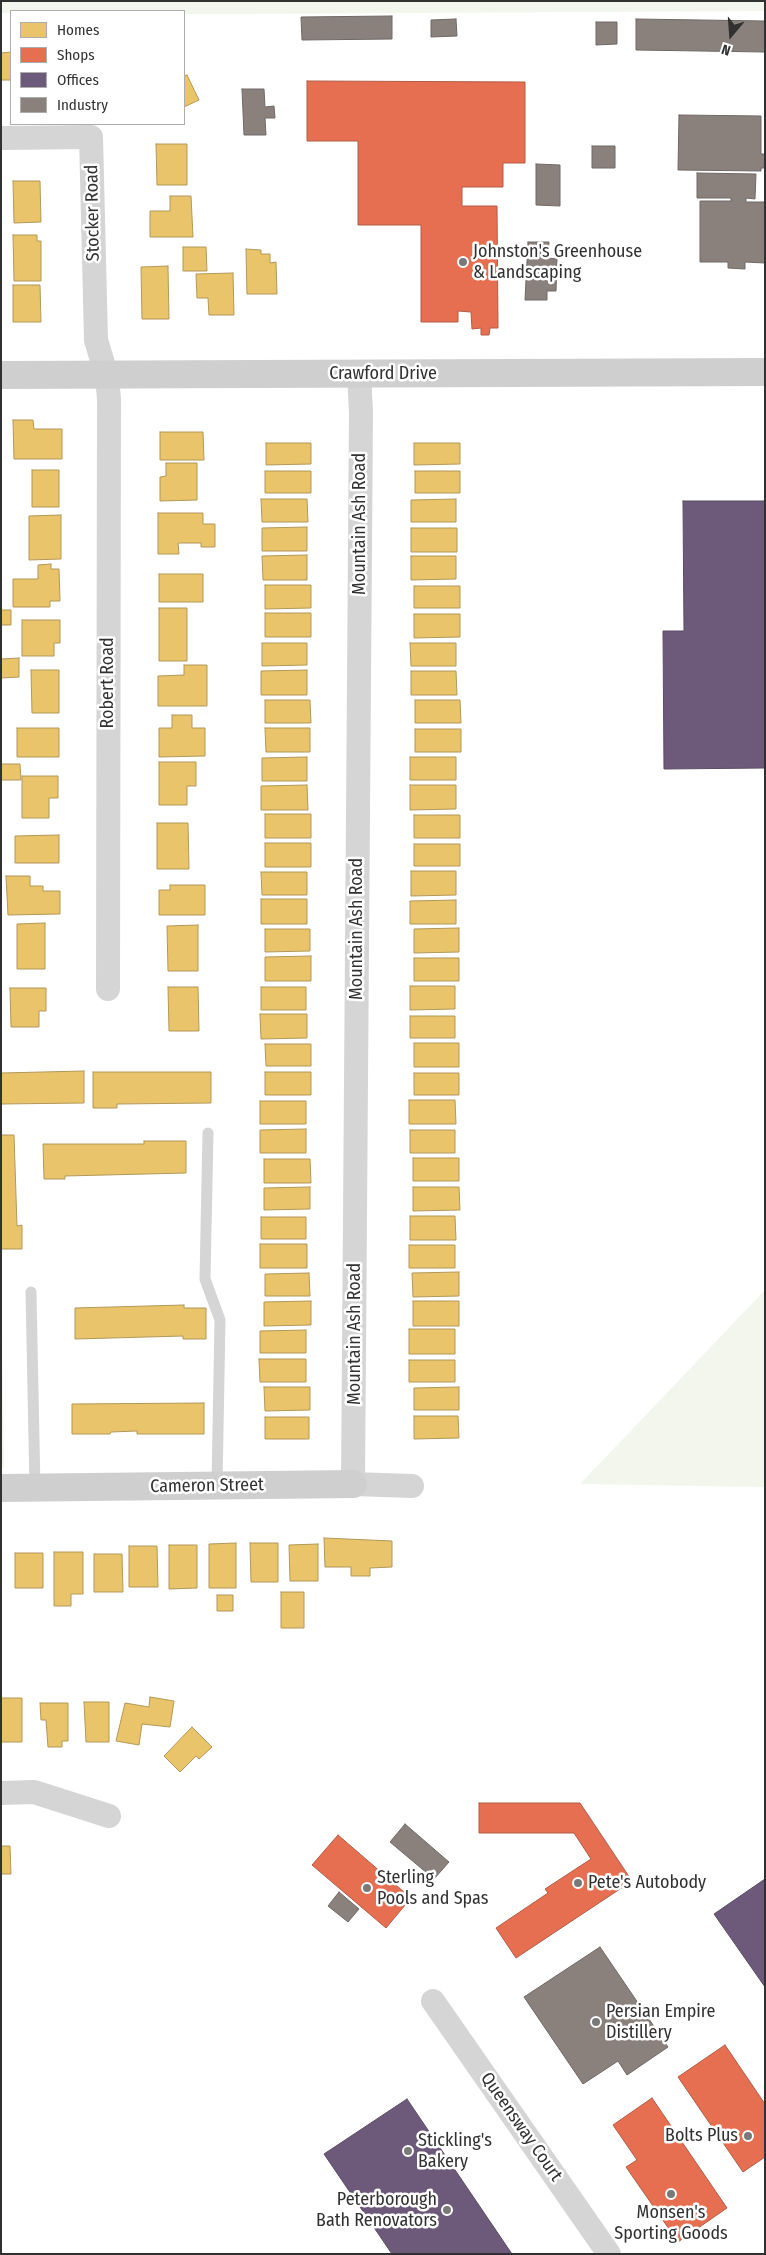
<!DOCTYPE html>
<html>
<head>
<meta charset="utf-8">
<style>
	body { margin:0 }
	#map { position:relative; width:766px; height:2255px; overflow:hidden; background:#fff; font-family:"Fira Sans Condensed",sans-serif }
	canvas { display:block }
	.frame { position:absolute; inset:0; border:2px solid #313131; pointer-events:none }
	.legend { position:absolute; left:10px; top:10px; width:175px; height:115px; box-sizing:border-box; background:#fff; border:1px solid #adadad; margin:0; padding:6px 9px; list-style:none; font-size:15px; color:#313131 }
	.legend li { display:flex; align-items:center; gap:10px; height:25px }
	.legend b { width:25px; border:1px solid #adadad }
	.north { position:absolute; left:706px; top:10px; width:50px; height:50px; -webkit-text-stroke:4px #fff; paint-order:stroke; rotate:198deg; font-size:14px; font-weight:700; line-height:20px; text-align:center; color:#313131 }
	.north::after { content:''; display:block; margin:auto; width:18px; height:22px; background:#313131; clip-path:polygon(50% 0,100% 100%,50% 72%,0 100%) }
</style>
</head>
<body>
<div id="map">
<canvas width="766" height="2255"></canvas>
<div class="frame"></div>
<ul class="legend">
<li><b style="height:14px;background:#e9c46a"></b>Homes</li>
<li><b style="height:14px;background:#e76f51"></b>Shops</li>
<li><b style="height:14px;background:#6d597a"></b>Offices</li>
<li><b style="height:14px;background:#8a817c"></b>Industry</li>
</ul>
<div class="north">N</div>
</div>
<script>
const c = document.querySelector('canvas').getContext('2d');
c.lineJoin = 'round';
function paint(path, color) { c.fillStyle = color; c.fill(path, 'evenodd'); }
const toPath = rows => new Path2D(rows.map(r => 'M' + r).join(''));
function trace(path, color, width, dash) { c.strokeStyle = color; c.lineWidth = width; c.lineCap = dash ? 'butt' : 'round'; c.setLineDash(dash || []); c.stroke(path); }
function drawText(font, color, halo, rows, align = 'center') {
  c.font = font + ' "Fira Sans Condensed",sans-serif'; c.lineWidth = 5; c.setLineDash([]); c.textBaseline = 'middle'; c.strokeStyle = halo; c.fillStyle = color; for (const [text, x, y, turn = 0] of rows) {
    c.save(); c.translate(x, y); c.rotate((+turn || 0) * Math.PI / 180); c.textAlign = isNaN(turn) ? turn : align; if (halo) c.strokeText(text, 0, 0); c.fillText(text, 0, 0); c.restore();
  }
}
paint(toPath([
	[1,1,765,1,765,11,237,14,184,14,184,11,1,13],
	[1,1253,4,1468,1,1468],
	[765,1290,765,1487,580,1484]
]), '#f3f6ed');
const homes = toPath([
	[11,52,11,80,1,80,1,53,11,52],
	[187,75,199,100,184,107,184,76,187,75],
	[156,144,187,144,187,185,157,185,156,144],
	[13,181,40,181,41,222,14,223,13,181],
	[170,196,191,196,193,237,150,237,150,211,170,211,170,196],
	[13,235,37,235,37,241,41,241,41,281,14,281,13,235],
	[183,247,206,247,207,271,183,271,183,247],
	[246,249,261,250,261,254,270,254,270,263,276,262,277,294,247,294,246,249],
	[168,266,169,319,142,319,141,267,168,266],
	[233,273,234,315,209,315,208,298,197,298,196,274,233,273],
	[13,285,40,285,41,322,13,322,13,285],
	[13,420,33,420,34,429,62,429,62,459,14,459,13,420],
	[160,432,203,432,204,460,160,460,160,432],
	[266,443,311,443,311,464,266,465,266,443],
	[414,443,460,443,460,464,414,465,414,443],
	[166,463,197,463,197,500,160,501,160,477,166,476,166,463],
	[32,470,59,470,59,507,32,507,32,470],
	[265,471,311,471,311,493,265,493,265,471],
	[415,471,460,471,460,493,415,493,415,471],
	[261,499,307,499,308,522,262,522,261,499],
	[456,499,456,522,411,522,411,500,456,499],
	[158,513,203,513,203,524,215,524,215,547,201,547,201,543,178,543,179,554,158,554,158,513],
	[61,515,61,559,29,560,29,516,61,515],
	[307,527,307,551,262,551,262,528,307,527],
	[411,528,457,528,457,552,411,552,411,528],
	[307,555,307,580,263,580,262,556,307,555],
	[411,556,456,556,456,579,411,580,411,556],
	[51,564,51,569,59,569,60,601,50,601,50,607,13,607,13,579,38,579,38,565,51,564],
	[159,574,203,574,203,602,159,602,159,574],
	[265,585,311,585,311,608,265,609,265,585],
	[414,586,460,586,460,608,414,608,414,586],
	[159,608,187,608,187,661,159,661,159,608],
	[1,610,11,610,11,625,1,625,1,610],
	[265,613,311,613,311,637,265,637,265,613],
	[414,614,460,614,460,637,414,638,414,614],
	[22,620,60,620,60,643,54,643,54,656,22,656,22,620],
	[262,643,307,643,307,665,262,666,262,643],
	[410,643,456,643,456,666,411,666,410,643],
	[19,658,19,677,1,678,1,659,19,658],
	[184,665,207,665,207,706,158,706,158,676,184,675,184,665],
	[31,670,59,670,59,713,32,713,31,670],
	[307,670,307,695,261,695,261,671,307,670],
	[411,671,456,671,457,695,411,695,411,671],
	[265,700,310,700,311,723,265,723,265,700],
	[415,700,460,700,461,723,415,723,415,700],
	[172,715,192,715,192,728,205,728,205,756,159,757,159,728,172,728,172,715],
	[17,728,59,728,59,757,17,757,17,728],
	[265,728,310,728,310,752,266,752,265,728],
	[415,729,461,729,461,752,415,752,415,729],
	[307,757,307,781,262,781,262,758,307,757],
	[410,757,456,757,456,780,410,780,410,757],
	[159,762,196,762,196,786,187,786,187,805,159,805,159,762],
	[1,764,20,764,21,780,1,780,1,764],
	[22,776,58,776,58,798,49,798,49,818,22,818,22,776],
	[307,785,308,810,261,810,261,786,307,785],
	[410,785,456,785,456,809,410,810,410,785],
	[265,814,311,814,311,838,265,838,265,814],
	[414,815,460,815,460,838,414,838,414,815],
	[157,823,188,823,189,869,157,869,157,823],
	[59,835,59,863,15,863,15,836,59,835],
	[265,843,311,843,311,867,265,867,265,843],
	[414,844,460,844,460,866,414,866,414,844],
	[411,871,456,871,456,895,411,896,411,871],
	[261,872,307,872,307,895,262,895,261,872],
	[6,876,30,876,30,886,43,886,43,891,60,891,60,914,8,915,6,876],
	[170,885,205,885,205,915,159,915,159,890,170,890,170,885],
	[261,899,307,899,307,924,261,924,261,899],
	[456,900,456,924,410,924,410,901,456,900],
	[45,923,45,969,17,969,17,924,45,923],
	[198,925,198,971,168,971,167,926,198,925],
	[459,928,459,952,414,953,414,929,459,928],
	[265,929,310,929,310,951,265,952,265,929],
	[311,956,311,981,265,981,265,957,311,956],
	[414,958,459,958,459,981,414,981,414,958],
	[410,986,455,986,455,1009,410,1010,410,986],
	[168,987,198,987,199,1031,169,1031,168,987],
	[261,987,306,987,306,1010,261,1010,261,987],
	[10,988,46,988,46,1011,39,1011,39,1027,11,1027,10,988],
	[260,1014,307,1014,307,1038,261,1039,260,1014],
	[410,1016,455,1016,455,1038,410,1038,410,1016],
	[414,1043,459,1043,459,1067,414,1067,414,1043],
	[265,1044,311,1044,311,1066,266,1066,265,1044],
	[84,1071,84,1103,1,1104,1,1073,84,1071],
	[93,1072,211,1072,211,1103,117,1104,117,1108,93,1108,93,1072],
	[265,1072,311,1072,311,1095,265,1095,265,1072],
	[414,1073,459,1073,459,1095,414,1095,414,1073],
	[409,1100,455,1100,456,1124,409,1124,409,1100],
	[260,1101,306,1101,306,1124,260,1124,260,1101],
	[306,1129,306,1153,260,1153,260,1130,306,1129],
	[410,1130,455,1130,455,1153,410,1153,410,1130],
	[1,1135,14,1135,17,1226,22,1225,22,1249,1,1249,1,1135],
	[144,1141,186,1141,186,1173,65,1176,65,1179,44,1179,43,1144,144,1144,144,1141],
	[413,1158,459,1158,459,1181,413,1181,413,1158],
	[264,1159,310,1159,311,1183,264,1183,264,1159],
	[310,1187,310,1209,264,1210,264,1188,310,1187],
	[413,1187,459,1187,460,1210,413,1211,413,1187],
	[410,1216,455,1216,456,1240,410,1240,410,1216],
	[261,1217,306,1217,306,1239,261,1239,261,1217],
	[260,1244,307,1244,307,1268,260,1268,260,1244],
	[409,1245,455,1245,455,1268,409,1268,409,1245],
	[459,1272,459,1296,413,1297,412,1273,459,1272],
	[309,1273,310,1296,265,1296,265,1274,309,1273],
	[311,1301,311,1325,264,1326,264,1302,311,1301],
	[413,1301,459,1301,459,1326,413,1326,413,1301],
	[184,1305,184,1308,206,1308,206,1339,183,1339,183,1336,75,1339,75,1308,184,1305],
	[409,1329,455,1329,455,1354,409,1354,409,1329],
	[306,1330,306,1353,260,1353,260,1331,306,1330],
	[259,1359,306,1359,306,1382,260,1382,259,1359],
	[409,1360,455,1360,455,1382,409,1382,409,1360],
	[264,1387,310,1387,310,1410,265,1411,264,1387],
	[459,1387,459,1410,414,1410,414,1388,459,1387],
	[204,1403,204,1434,137,1434,137,1431,111,1432,110,1434,72,1434,72,1404,204,1403],
	[414,1416,458,1416,459,1438,414,1439,414,1416],
	[265,1417,309,1417,309,1439,265,1439,265,1417],
	[324,1538,392,1541,392,1567,370,1568,370,1576,351,1576,351,1567,325,1567,324,1538],
	[236,1543,236,1588,209,1588,209,1544,236,1543],
	[250,1543,278,1543,278,1582,251,1582,250,1543],
	[318,1544,318,1581,290,1581,289,1545,318,1544],
	[169,1545,197,1545,197,1588,169,1589,169,1545],
	[129,1546,157,1546,158,1587,129,1587,129,1546],
	[54,1552,83,1552,83,1594,71,1594,71,1606,54,1606,54,1552],
	[15,1553,43,1553,43,1588,15,1588,15,1553],
	[94,1554,122,1554,123,1592,94,1592,94,1554],
	[281,1592,304,1592,304,1628,281,1628,281,1592],
	[217,1595,233,1595,233,1611,217,1611,217,1595],
	[150,1697,174,1701,170,1727,142,1724,139,1745,116,1741,125,1703,149,1707,150,1697],
	[1,1698,22,1698,22,1742,1,1742,1,1698],
	[84,1702,109,1702,109,1742,86,1742,84,1702],
	[40,1703,68,1703,68,1741,62,1741,62,1747,48,1747,46,1720,41,1720,40,1703],
	[192,1727,212,1747,199,1759,196,1756,180,1772,164,1756,192,1727],
	[1,1846,10,1846,11,1874,1,1874,1,1846]
]);
paint(homes, '#e9c46a');
trace(homes, '#b29859', 1);
const shops = toPath([
	[307,81,525,82,525,163,503,163,503,187,462,187,462,206,497,206,498,328,490,328,489,335,481,335,481,328,472,329,471,312,458,311,458,322,421,322,421,225,358,225,358,141,307,141,307,81],
	[479,1803,580,1803,632,1881,516,1958,496,1928,548,1893,545,1889,591,1859,574,1833,479,1833,479,1803],
	[338,1835,411,1898,386,1928,312,1865,338,1835],
	[725,2045,765,2104,765,2157,743,2172,678,2077,725,2045],
	[652,2098,727,2208,678,2242,626,2167,637,2160,613,2125,652,2098]
]);
paint(shops, '#e76f51');
trace(shops, '#b05c47', 1);
const offices = toPath([
	[683,501,765,501,765,768,664,769,663,631,684,631,683,501],
	[765,1879,765,1987,714,1914,765,1879],
	[407,2099,512,2254,392,2254,324,2154,407,2099]
]);
paint(offices, '#6d597a');
trace(offices, '#5b4d64', 1);
const industry = toPath([
	[392,16,392,39,302,40,301,17,392,16],
	[456,19,457,36,431,37,431,20,456,19],
	[636,19,765,21,765,52,636,50,636,19],
	[596,22,617,22,617,44,596,45,596,22],
	[242,89,264,89,265,107,274,106,275,118,265,118,266,135,244,135,242,89],
	[679,115,761,116,761,154,765,154,765,168,761,168,761,171,678,170,679,115],
	[592,146,615,146,615,168,592,168,592,146],
	[536,164,560,165,560,206,536,205,536,164],
	[697,173,756,174,755,199,746,198,746,202,765,202,765,263,745,262,745,269,728,268,728,262,700,262,700,201,731,201,731,198,697,198,697,173],
	[528,242,549,242,548,258,557,259,556,291,547,291,547,300,525,300,528,242],
	[405,1824,449,1862,434,1879,390,1842,405,1824],
	[339,1892,359,1909,348,1922,328,1906,339,1892],
	[600,1947,668,2047,627,2075,618,2061,583,2084,524,1997,600,1947]
]);
paint(industry, '#8a817c');
trace(industry, '#6f6966', 1);
trace(toPath([
	[208,1133,205,1279,220,1320,217,1485],
	[31,1292,35,1489]
]), '#d5d5d5', 11);
trace(toPath([
	[1,138,91,137,96,340,107,377,109,399,108,989],
	[359,374,361,412,353,1484,412,1486],
	[1,1793,34,1792,109,1816],
	[433,2001,609,2254]
]), '#d5d5d5', 24);
trace(toPath([
	[1,375,765,372],
	[1,1488,353,1484]
]), '#cfcfcf', 28);
for (const [x, y, r, color] of [
	[463,262,5,"#797979"],
	[578,1883,5,"#797979"],
	[367,1888,5,"#797979"],
	[596,2022,5,"#797979"],
	[748,2136,5,"#797979"],
	[408,2151,5,"#797979"],
	[671,2194,5,"#797979"],
	[447,2210,5,"#797979"]
]) { const dot = new Path2D(); dot.arc(x, y, r, 0, 2 * Math.PI); c.fillStyle = color; c.fill(dot); trace(dot, '#fff', 2); }
drawText('18px', '#313131', '#fff', [
	["Stocker Road",93,213,-91],
	["Crawford Drive",383,374],
	["Mountain Ash Road",360,524,-90],
	["Robert Road",108,683,-90],
	["Mountain Ash Road",357,929,-90],
	["Mountain Ash Road",355,1334,-90],
	["Cameron Street",207,1486,-1],
	["Queensway Court",521,2127,55]
]);
drawText('18px', '#313131', '#fff', [
	["Johnston's Greenhouse",473,252],
	["& Landscaping",473,273],
	["Sterling",377,1878],
	["Pools and Spas",377,1899],
	["Pete's Autobody",588,1883],
	["Persian Empire",606,2012],
	["Distillery",606,2033],
	["Bolts Plus",738,2136,"right"],
	["Stickling's",418,2141],
	["Bakery",418,2162],
	["Peterborough",437,2200,"right"],
	["Bath Renovators",437,2221,"right"],
	["Monsen's",671,2213,"center"],
	["Sporting Goods",671,2234,"center"]
], 'left');
</script>
</body>
</html>
